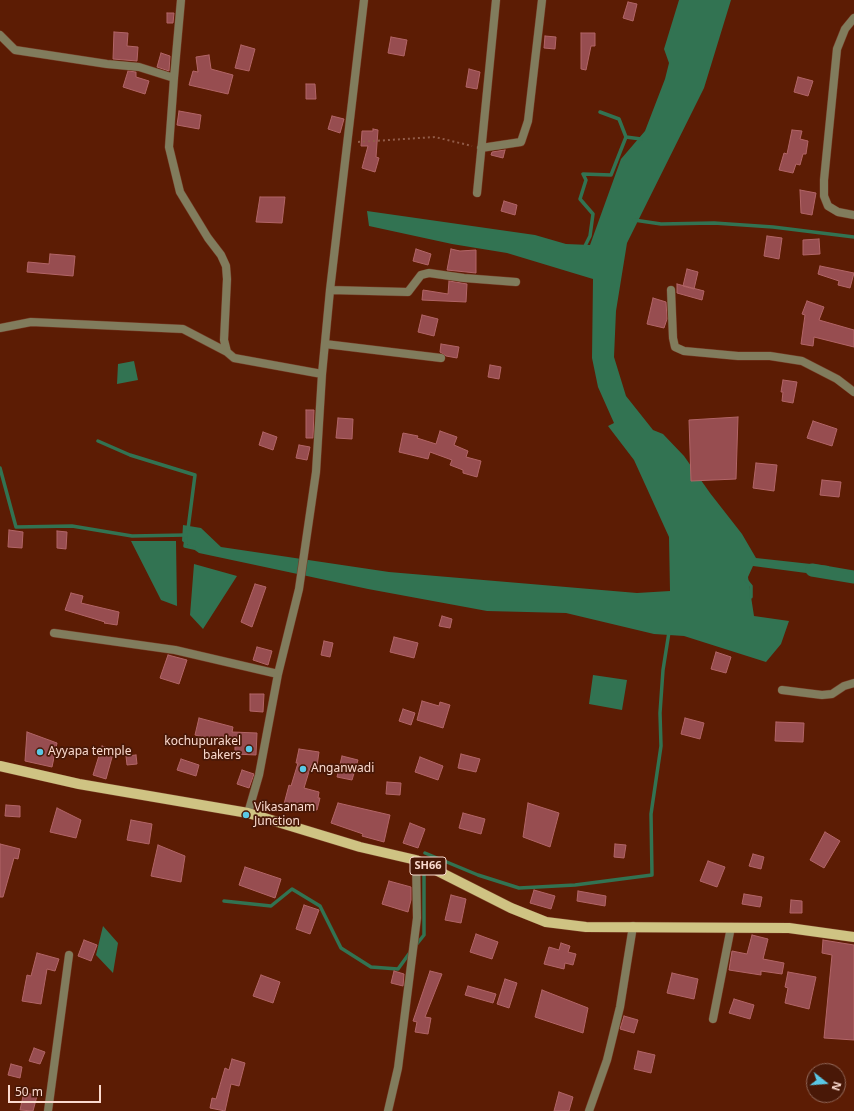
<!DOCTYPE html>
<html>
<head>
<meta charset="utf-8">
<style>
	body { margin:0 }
	#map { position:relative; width:854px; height:1111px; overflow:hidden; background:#5c1c04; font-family:"Noto Sans",sans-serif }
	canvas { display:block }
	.north { position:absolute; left:806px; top:1063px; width:40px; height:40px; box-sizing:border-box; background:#491807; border:1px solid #906657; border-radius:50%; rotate:107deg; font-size:11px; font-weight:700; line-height:16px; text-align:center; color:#fbdacf }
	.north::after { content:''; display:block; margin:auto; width:14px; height:18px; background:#5ac8e6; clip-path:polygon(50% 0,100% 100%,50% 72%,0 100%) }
	.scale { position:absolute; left:8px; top:1085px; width:93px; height:18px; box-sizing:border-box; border:2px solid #fbdacf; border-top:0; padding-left:5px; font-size:12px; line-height:14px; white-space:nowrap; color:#fbdacf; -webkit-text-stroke:3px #491807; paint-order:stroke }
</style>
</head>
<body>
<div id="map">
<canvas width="854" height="1111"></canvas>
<div class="north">N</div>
<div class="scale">50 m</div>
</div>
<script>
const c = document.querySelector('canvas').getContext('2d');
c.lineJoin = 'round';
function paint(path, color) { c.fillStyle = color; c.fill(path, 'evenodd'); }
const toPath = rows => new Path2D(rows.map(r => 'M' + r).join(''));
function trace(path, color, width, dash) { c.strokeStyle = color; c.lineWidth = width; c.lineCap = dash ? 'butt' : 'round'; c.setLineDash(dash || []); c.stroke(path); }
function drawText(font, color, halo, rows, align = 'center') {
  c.font = font + ' "Noto Sans",sans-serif'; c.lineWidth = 3.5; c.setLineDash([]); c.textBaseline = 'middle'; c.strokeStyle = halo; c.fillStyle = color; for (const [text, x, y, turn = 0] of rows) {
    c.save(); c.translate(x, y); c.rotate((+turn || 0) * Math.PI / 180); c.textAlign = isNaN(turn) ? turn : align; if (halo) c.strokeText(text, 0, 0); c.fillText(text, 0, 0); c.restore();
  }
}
paint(toPath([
	[679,0,731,0,704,88,627,243,616,311,614,357,626,396,653,430,663,434,684,456,710,493,742,534,756,558,829,566,829,576,753,566,748,577,754,616,789,621,781,644,766,662,684,636,654,634,566,613,487,611,368,589,199,553,182,541,183,525,201,528,221,547,389,572,637,593,670,591,669,537,634,460,608,426,614,423,598,387,592,358,593,279,507,253,452,244,369,226,367,211,535,235,566,244,590,245,621,159,645,131,665,79,669,63,664,49],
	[134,361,138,380,117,384,118,364],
	[131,541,176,541,177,606,161,600],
	[194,564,237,576,203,629,190,615],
	[593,675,627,680,622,710,589,704],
	[103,926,118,943,113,973,96,955]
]), '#327352');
trace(toPath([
	[600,112,619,119,626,137,641,139],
	[634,220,661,224,714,223,773,227,854,237],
	[584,248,590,236,593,214,580,199,586,180,583,174,611,175,626,137],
	[98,441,130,455,195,475,188,529],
	[0,468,16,527,72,526,132,536,186,535],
	[186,539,185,546,194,548],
	[746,580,751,586,751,597],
	[425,853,478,875,519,888,575,885,652,875,651,814,661,746,660,713,663,670,669,632],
	[224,901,271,906,292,889,320,906,341,948,371,967,398,969,411,951],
	[416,945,424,935,424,875]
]), '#327352', 3.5);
trace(toPath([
	[812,570,854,577]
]), '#327352', 13);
const building = toPath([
	[628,2,637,4,633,21,623,18,628,2],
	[167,13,174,13,173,23,167,23,167,13],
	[114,32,128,33,127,46,138,47,137,61,113,59,114,32],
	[581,33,595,33,595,46,591,46,586,70,581,69,581,33],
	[545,36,556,37,555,49,544,48,545,36],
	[391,37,407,40,404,56,388,53,391,37],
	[241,45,255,49,249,71,235,68,241,45],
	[161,53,170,56,169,71,157,67,161,53],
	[209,55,211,69,233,75,228,94,189,85,193,71,198,72,196,57,209,55],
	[469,69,480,72,477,89,466,87,469,69],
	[128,71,136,72,136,77,149,81,145,94,123,87,128,71],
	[798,77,813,81,808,96,794,92,798,77],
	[306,84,315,84,316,99,306,99,306,84],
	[179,111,201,115,199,129,177,125,179,111],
	[332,116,344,119,340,133,328,129,332,116],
	[373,129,378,130,376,157,379,158,375,172,362,168,368,146,361,146,362,131,373,131,373,129],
	[792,130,802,131,800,139,808,141,806,154,803,154,800,165,796,164,793,173,779,170,784,153,787,154,792,130],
	[505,150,503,158,491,155,492,152,505,150],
	[800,190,816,193,812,215,801,213,800,190],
	[260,197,285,197,282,223,256,222,260,197],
	[504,201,517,205,515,215,501,211,504,201],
	[767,236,782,238,779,259,764,256,767,236],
	[819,239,820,254,803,255,803,240,819,239],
	[416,249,431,254,428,265,413,261,416,249],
	[451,249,460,251,476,250,476,273,447,270,451,249],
	[50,254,75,256,73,276,27,272,28,262,49,264,50,254],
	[820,266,854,273,850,288,838,285,839,281,818,274,820,266],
	[687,269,698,272,694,289,683,286,687,269],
	[449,281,467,284,466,302,422,300,423,290,448,294,449,281],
	[677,284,704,291,702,300,677,293,677,284],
	[653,298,666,302,667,319,664,328,647,324,653,298],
	[807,301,824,307,819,320,854,330,854,347,814,337,813,346,801,344,805,315,802,314,807,301],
	[422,315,438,319,434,336,418,332,422,315],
	[441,344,459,347,457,358,446,356,440,352,441,344],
	[490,365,501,367,499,379,488,377,490,365],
	[783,380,797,382,793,403,782,401,783,392,781,392,783,380],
	[306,410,314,410,313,438,306,438,306,410],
	[738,417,736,479,691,481,689,420,738,417],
	[338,418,353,419,352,439,336,438,338,418],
	[813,421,837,429,832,446,807,438,813,421],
	[440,431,457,437,454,445,468,451,466,457,481,461,477,477,463,473,463,470,450,465,452,460,430,452,428,459,399,452,403,433,418,436,417,438,436,444,440,431],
	[263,432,277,437,273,450,259,445,263,432],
	[299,445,310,447,307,460,296,458,299,445],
	[756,463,777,465,774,491,753,488,756,463],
	[822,480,841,482,839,497,820,495,822,480],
	[9,530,23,532,22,548,8,547,9,530],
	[57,531,67,532,66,549,57,548,57,531],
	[255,584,266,587,252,627,241,622,255,584],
	[71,593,83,596,81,603,119,612,117,625,104,623,105,622,65,610,71,593],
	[442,616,452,619,450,628,439,626,442,616],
	[394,637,418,643,414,658,390,652,394,637],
	[324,641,333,643,330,657,321,655,324,641],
	[257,647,272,651,268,665,253,660,257,647],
	[716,652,731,657,726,673,711,669,716,652],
	[168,655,187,660,179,684,160,678,168,655],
	[250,694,264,694,263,712,250,711,250,694],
	[422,701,439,706,440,702,450,705,443,728,417,720,422,701],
	[403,709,415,713,411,725,399,721,403,709],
	[199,718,233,727,232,732,257,733,256,755,235,754,235,745,195,735,199,718],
	[685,718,704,723,700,739,681,734,685,718],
	[776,722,804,723,803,742,775,741,776,722],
	[27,732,57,743,52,767,25,761,27,732],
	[102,746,114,750,106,779,93,775,102,746],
	[299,749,319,752,317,766,311,765,304,788,319,792,318,798,320,798,317,810,284,804,289,785,291,786,298,763,296,763,299,749],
	[461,754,480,759,476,772,458,768,461,754],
	[136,755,137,764,127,765,126,756,136,755],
	[342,756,358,760,352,780,337,777,342,756],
	[420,757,443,766,438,780,415,772,420,757],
	[181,759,199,765,196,776,177,770,181,759],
	[242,770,254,774,249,788,237,784,242,770],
	[387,782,401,783,400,795,386,794,387,782],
	[338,803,390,815,384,842,362,836,363,834,331,823,338,803],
	[528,803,559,813,550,847,523,837,528,803],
	[6,805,20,806,20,817,5,816,6,805],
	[57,808,81,820,76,838,50,832,57,808],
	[463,813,485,819,481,834,459,828,463,813],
	[131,820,152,824,149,844,127,840,131,820],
	[410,823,425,829,418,848,403,843,410,823],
	[825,832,840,841,824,868,810,860,825,832],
	[0,844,20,849,18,859,14,858,3,897,0,897,0,844],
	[615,844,626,845,624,858,614,857,615,844],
	[158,845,185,856,181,882,151,876,158,845],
	[753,854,764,857,761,869,749,866,753,854],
	[708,861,725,867,717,887,700,881,708,861],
	[245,867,281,879,275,898,239,885,245,867],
	[389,881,411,887,411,900,408,912,382,904,389,881],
	[534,890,555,896,551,909,530,903,534,890],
	[578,891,606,896,605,906,577,901,578,891],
	[744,894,762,897,760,907,742,904,744,894],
	[451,895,466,899,461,923,445,920,451,895],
	[791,900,802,901,802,913,790,913,791,900],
	[304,905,319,910,310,934,296,929,304,905],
	[476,934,498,942,492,959,470,952,476,934],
	[752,935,768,939,763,959,784,963,782,974,761,971,761,975,729,970,732,951,747,954,752,935],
	[84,940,97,945,91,961,78,956,84,940],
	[823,940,854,945,854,1040,824,1038,832,955,822,953,823,940],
	[561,943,570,946,568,952,576,954,573,965,565,963,564,969,544,964,549,947,559,950,561,943],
	[37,953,59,959,55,971,47,969,41,1004,22,1001,27,975,31,976,37,953],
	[394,971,404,974,403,986,391,983,394,971],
	[430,971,442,974,425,1017,431,1018,428,1034,415,1032,417,1022,413,1021,430,971],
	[788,972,816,977,809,1009,785,1003,788,988,785,987,788,972],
	[672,973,698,979,694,999,667,993,672,973],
	[261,975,280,982,273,1003,253,996,261,975],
	[505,979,517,983,509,1008,497,1004,505,979],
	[468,986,496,994,493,1003,465,995,468,986],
	[542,990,588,1008,583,1033,535,1017,542,990],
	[734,999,754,1005,750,1019,729,1013,734,999],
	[624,1016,638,1020,634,1033,620,1029,624,1016],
	[34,1048,45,1052,40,1064,29,1061,34,1048],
	[638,1051,655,1055,651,1073,634,1069,638,1051],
	[232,1059,245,1063,239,1086,231,1084,225,1111,210,1108,212,1098,216,1099,225,1068,229,1070,232,1059],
	[11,1064,22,1067,20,1078,8,1075,11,1064],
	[24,1092,37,1096,33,1111,20,1110,24,1092],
	[559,1092,573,1097,569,1111,554,1111,559,1092]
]);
paint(building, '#974d50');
trace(building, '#b26567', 1);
const minor = toPath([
	[854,18,845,29,837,49,824,180,824,196,828,206,838,212,854,215],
	[0,35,15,50,107,64,139,67,174,78,181,0],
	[174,78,169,147,180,192,208,238,221,255,226,266,227,279,224,340,227,352,234,358,322,374],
	[481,148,521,142,528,121,542,0],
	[477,193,496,0],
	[330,290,408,292,421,275,429,273,464,278,516,282],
	[671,290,673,338,675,347,684,351,738,356,770,356,802,361,837,379,854,392],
	[0,328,31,322,183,329,227,352],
	[325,344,441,358],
	[54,633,175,650,278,674],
	[782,690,822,695,832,694,844,686,854,683],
	[248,813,259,775,278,674,299,589,316,472,322,374,330,290,364,0],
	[713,1019,731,927],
	[48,1111,69,955],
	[388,1111,398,1068,417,918,416,860],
	[589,1111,607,1060,620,1007,633,926]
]);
const primary = toPath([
	[0,766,79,784,248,813,360,847,416,860,511,908,546,922,586,927,789,928,854,937]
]);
trace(minor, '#753a24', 9);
trace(primary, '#753a24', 11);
trace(toPath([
	[358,142,435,137,472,146]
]), '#925c49', 2, [2, 3]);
trace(minor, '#817c5d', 8);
trace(primary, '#cfc383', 10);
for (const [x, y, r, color] of [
	[249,749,4,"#5ac8e6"],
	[40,752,4,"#5ac8e6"],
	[303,769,4,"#5ac8e6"],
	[246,815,4,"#5ac8e6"]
]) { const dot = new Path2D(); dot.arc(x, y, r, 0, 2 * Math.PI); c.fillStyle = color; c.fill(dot); trace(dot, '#491807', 1.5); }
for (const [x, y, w] of [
	[428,866,36]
]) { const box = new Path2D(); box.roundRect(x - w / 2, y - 9, w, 18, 3); c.fillStyle = '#491807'; c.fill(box); trace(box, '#fbdacf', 1); }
drawText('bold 11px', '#fbdacf', null, [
	["SH66",428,866]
]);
drawText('12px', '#fbdacf', '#491807', [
	["kochupurakel",241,742,"right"],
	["bakers",241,756,"right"],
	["Ayyapa temple",48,752],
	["Anganwadi",311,769],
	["Vikasanam",254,808],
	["Junction",254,822]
], 'left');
</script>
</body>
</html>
